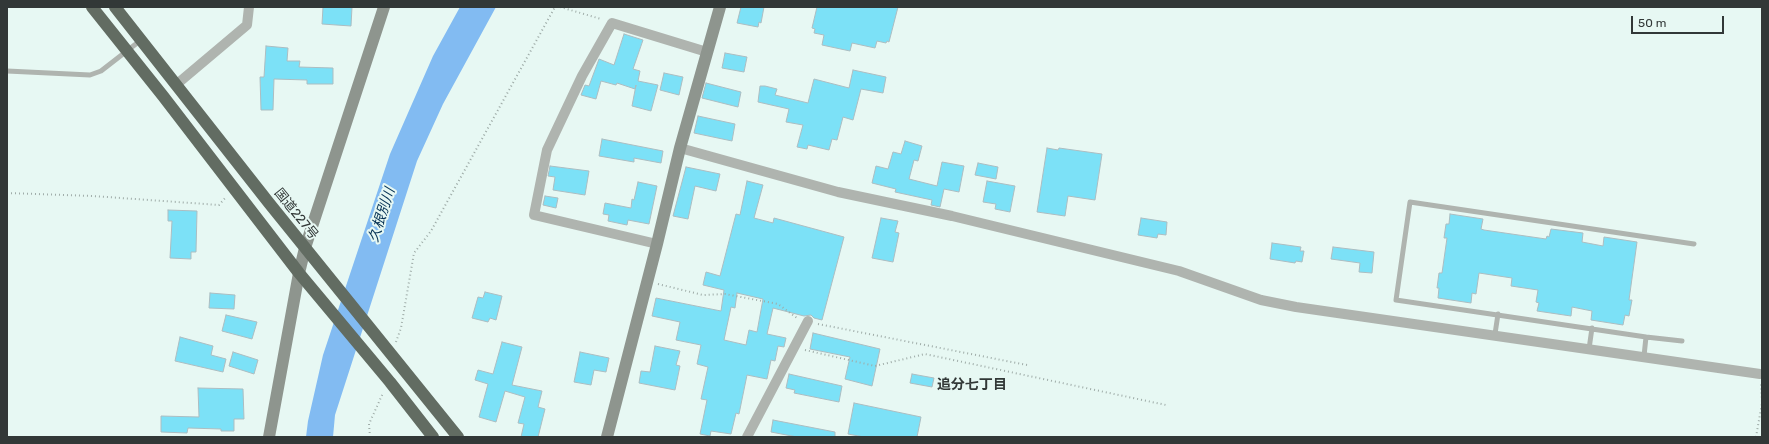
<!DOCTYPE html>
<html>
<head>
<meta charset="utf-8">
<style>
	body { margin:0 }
	#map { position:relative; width:1769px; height:444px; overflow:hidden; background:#e7f8f3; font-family:Rubik,sans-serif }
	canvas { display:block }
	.frame { position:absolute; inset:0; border:8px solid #323837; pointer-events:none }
	.scale { position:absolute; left:1631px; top:16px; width:93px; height:18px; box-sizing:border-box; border:2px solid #323837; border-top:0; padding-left:5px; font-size:12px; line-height:14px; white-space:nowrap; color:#323837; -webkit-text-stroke:3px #e7f8f3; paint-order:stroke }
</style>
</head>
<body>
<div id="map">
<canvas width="1769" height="444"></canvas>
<div class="frame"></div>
<div class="scale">50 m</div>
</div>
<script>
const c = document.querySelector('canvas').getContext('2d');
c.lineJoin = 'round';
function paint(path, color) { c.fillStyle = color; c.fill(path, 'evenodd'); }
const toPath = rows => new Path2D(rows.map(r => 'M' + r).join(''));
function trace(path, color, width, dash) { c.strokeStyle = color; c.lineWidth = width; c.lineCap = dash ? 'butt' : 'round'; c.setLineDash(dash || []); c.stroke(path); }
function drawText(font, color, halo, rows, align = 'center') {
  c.font = font + ' Rubik,"Noto Sans JP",sans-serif'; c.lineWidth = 4; c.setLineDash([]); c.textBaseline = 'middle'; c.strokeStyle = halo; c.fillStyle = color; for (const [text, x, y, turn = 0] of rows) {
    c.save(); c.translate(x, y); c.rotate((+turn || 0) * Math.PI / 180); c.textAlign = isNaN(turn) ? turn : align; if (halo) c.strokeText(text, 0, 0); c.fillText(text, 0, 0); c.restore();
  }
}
paint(toPath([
	[460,7,496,7,443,104,417,161,335,415,333,437,306,437,308,421,323,355,390,154,433,56]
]), '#82bbf2');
const building = toPath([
	[323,7,352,7,351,26,322,24,323,7],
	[741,7,764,7,761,23,759,22,758,27,737,23,741,7],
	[817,7,898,7,889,42,887,41,886,43,877,41,875,48,852,43,850,51,822,45,824,35,814,33,815,29,812,28,817,7],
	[624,34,643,40,633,69,640,71,638,81,658,85,651,111,632,106,636,85,635,89,617,83,616,85,601,81,596,99,581,95,585,85,589,86,599,59,614,65,624,34],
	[266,46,288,48,287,61,300,61,299,67,333,68,333,84,307,84,307,80,274,79,273,110,261,110,260,77,264,77,266,46],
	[725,53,747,57,744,72,722,68,725,53],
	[853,70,886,77,883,93,861,89,853,120,843,117,837,140,832,139,829,150,808,145,807,149,797,147,803,125,786,122,789,109,758,102,760,86,765,86,777,89,775,95,808,103,814,79,849,88,853,70],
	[664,73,683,77,679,95,660,90,664,73],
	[706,83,741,92,738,107,702,98,706,83],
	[698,116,735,124,732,141,694,133,698,116],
	[602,139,663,151,661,163,634,158,634,162,599,156,602,139],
	[905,141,922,146,918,161,914,160,909,179,937,186,942,162,964,166,959,192,944,189,940,207,931,205,932,200,895,192,896,189,872,183,876,166,888,169,893,152,901,154,905,141],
	[1047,148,1058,150,1059,148,1102,154,1095,200,1068,196,1065,216,1037,212,1047,148],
	[978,163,998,167,996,179,975,175,978,163],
	[550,166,589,171,585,195,553,190,555,177,548,176,550,166],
	[686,167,720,174,716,191,695,186,688,219,673,216,686,167],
	[747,181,763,185,754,218,773,223,774,218,844,237,822,320,814,318,811,315,804,316,773,308,767,334,786,338,784,347,778,346,775,361,771,360,767,379,747,375,739,414,736,413,731,434,711,431,710,436,700,434,707,400,701,399,708,367,697,364,701,345,676,340,680,322,652,316,656,298,721,311,724,290,703,285,706,272,720,276,736,214,740,215,747,181],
	[737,293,763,299,757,332,749,330,746,345,724,340,731,307,735,308,737,293],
	[987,181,1015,186,1010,212,995,209,996,204,983,202,987,181],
	[638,182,657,186,649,224,628,220,627,225,608,221,609,215,603,214,605,203,631,208,632,199,634,200,638,182],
	[545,196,558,198,556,208,543,205,545,196],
	[168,210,197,211,196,252,191,252,191,259,170,258,172,221,168,221,168,210],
	[1450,214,1483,219,1481,229,1484,230,1546,239,1547,236,1549,237,1551,229,1583,233,1582,242,1603,246,1604,237,1637,242,1629,300,1632,300,1629,316,1625,315,1623,325,1591,320,1592,311,1572,307,1571,316,1537,311,1539,303,1536,302,1538,290,1511,286,1512,278,1479,273,1476,294,1472,293,1471,303,1438,298,1439,288,1437,288,1439,273,1442,273,1447,238,1444,238,1446,224,1449,224,1450,214],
	[881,218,898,221,895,232,899,233,893,262,872,258,881,218],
	[1141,218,1167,222,1166,235,1158,234,1157,238,1138,235,1141,218],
	[1272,243,1301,247,1300,251,1304,251,1302,262,1296,261,1295,263,1270,259,1272,243],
	[1333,247,1374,252,1372,273,1359,272,1360,263,1331,259,1333,247],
	[485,292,502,296,496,320,490,318,488,322,472,318,478,297,483,298,485,292],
	[210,293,235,295,234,309,209,308,210,293],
	[226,315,257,322,252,339,222,331,226,315],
	[813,333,880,349,872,386,845,379,850,357,810,349,813,333],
	[180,337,213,346,211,355,226,359,223,372,175,361,180,337],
	[502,342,522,347,512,385,542,391,538,407,545,409,538,437,521,437,524,424,518,423,525,397,505,391,496,422,479,417,488,384,475,380,478,370,493,374,502,342],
	[655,346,680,351,676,365,680,366,675,390,639,383,641,371,650,372,655,346],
	[233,352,258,360,254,374,229,366,233,352],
	[580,352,609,358,606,372,594,370,591,385,574,382,580,352],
	[789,374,842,386,839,402,794,393,795,390,786,388,789,374],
	[912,374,934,378,932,387,910,383,912,374],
	[198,388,243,389,244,419,234,419,234,431,221,431,221,429,188,428,187,433,161,432,161,416,199,417,198,388],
	[854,403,921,417,917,437,864,437,848,434,854,403],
	[773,420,835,432,835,437,797,437,771,432,773,420]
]);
paint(building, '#7ce1f7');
trace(building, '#acbdc1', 1);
trace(toPath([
	[560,7,601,19],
	[7,193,93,196,219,205,226,197],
	[658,284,703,295,725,294,778,304,797,318],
	[818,324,1027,365],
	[396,342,401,328,414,253,431,231,555,7],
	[805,350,875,366,925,354,1166,405],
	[370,437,369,424,383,393],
	[1756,437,1762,403,1761,384]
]), '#9faca8', 2, [1, 3]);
trace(toPath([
	[7,71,90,75,101,71,141,40],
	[1495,334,1498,314],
	[1646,337,1682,341],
	[1589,349,1592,328],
	[1644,356,1646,337,1396,300,1410,202,1694,244]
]), '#afb4af', 5);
trace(toPath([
	[177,84,247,25,249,7],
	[680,148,838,192,952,216,1179,271,1261,300,1296,307,1760,374],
	[657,244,534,215,547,150,582,76,612,23,707,52],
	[747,437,808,321]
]), '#afb4af', 10);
trace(toPath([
	[269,437,299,273,305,248,384,7],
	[607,437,657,244,680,148,720,7]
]), '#8e958e', 12);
trace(toPath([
	[92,7,163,96,299,273,390,382,433,437],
	[115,7,269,203,458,437]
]), '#626c62', 12);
drawText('13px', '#323837', '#e7f8f3', [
	["国道227号",296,214,51]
]);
drawText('italic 14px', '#043053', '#e7f8f3', [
	["久根別川",382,215,-72]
]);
drawText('bold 14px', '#323837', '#e7f8f3', [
	["追分七丁目",972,385]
]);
</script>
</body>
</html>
